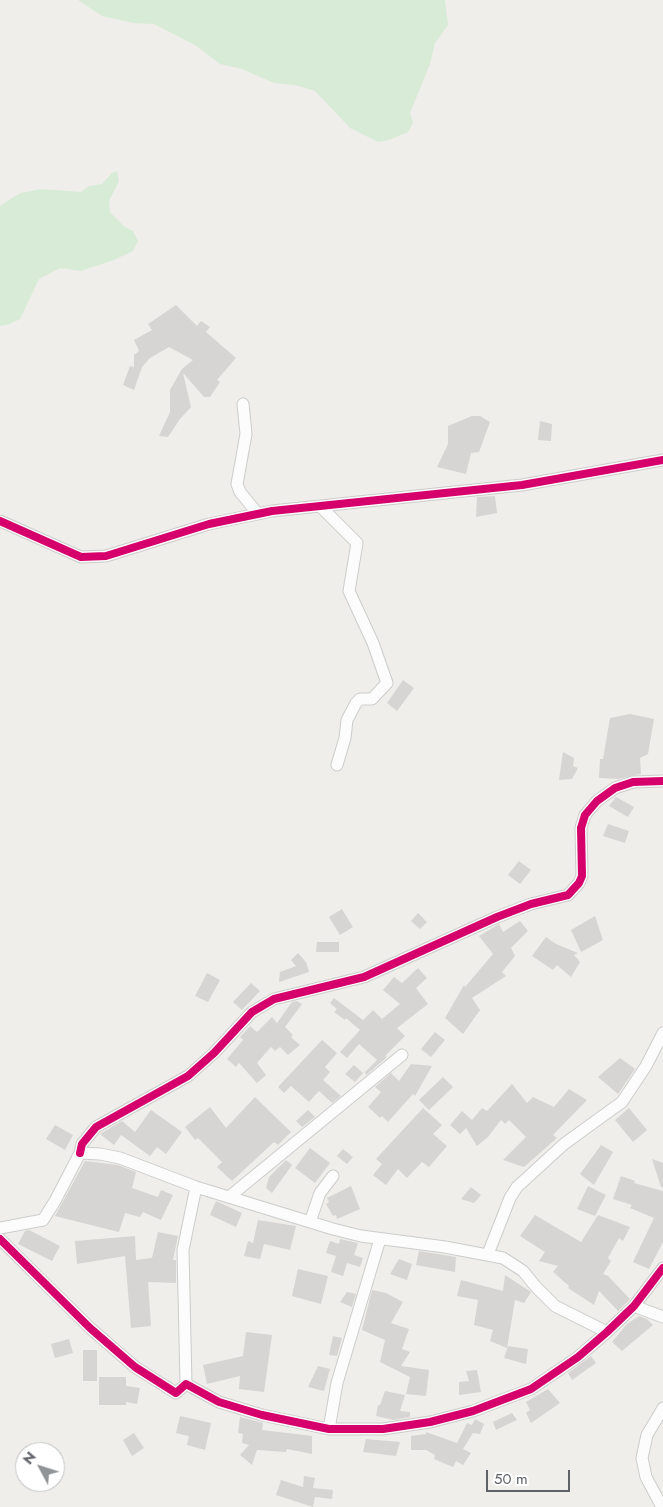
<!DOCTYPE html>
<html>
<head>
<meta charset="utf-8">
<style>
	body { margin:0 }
	#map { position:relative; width:663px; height:1507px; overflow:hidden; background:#efeeea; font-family:Jost,sans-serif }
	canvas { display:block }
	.north { position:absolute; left:15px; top:1442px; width:50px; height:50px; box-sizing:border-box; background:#fff; border:1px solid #bfc1c3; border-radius:50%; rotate:310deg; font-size:14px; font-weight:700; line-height:20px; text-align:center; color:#5f6368 }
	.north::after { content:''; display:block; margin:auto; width:18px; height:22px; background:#919496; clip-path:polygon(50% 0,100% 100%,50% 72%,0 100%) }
	.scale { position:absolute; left:486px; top:1470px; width:84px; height:22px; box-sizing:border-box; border:2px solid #5f6368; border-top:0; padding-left:6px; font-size:15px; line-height:18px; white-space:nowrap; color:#5f6368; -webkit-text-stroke:4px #fff; paint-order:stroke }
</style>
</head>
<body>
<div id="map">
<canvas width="663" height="1507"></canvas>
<div class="north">N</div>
<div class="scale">50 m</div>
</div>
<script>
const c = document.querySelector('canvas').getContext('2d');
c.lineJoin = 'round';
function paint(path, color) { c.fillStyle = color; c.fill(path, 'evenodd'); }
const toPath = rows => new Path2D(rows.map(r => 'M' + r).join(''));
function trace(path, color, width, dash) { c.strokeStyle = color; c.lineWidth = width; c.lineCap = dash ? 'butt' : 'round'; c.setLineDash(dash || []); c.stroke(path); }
paint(toPath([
	[78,0,445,0,448,25,435,43,430,64,410,113,413,123,408,132,389,140,378,142,350,128,315,91,295,85,274,83,242,69,220,64,195,45,154,24,133,23,102,16],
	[117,171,119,181,109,201,110,212,125,227,133,231,138,241,133,251,114,260,81,271,60,268,39,279,20,319,10,324,0,326,0,206,20,193,42,189,81,192,89,186,102,184,112,173]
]), '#d8ebd6');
paint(toPath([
	[176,305,197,326,201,321,210,327,206,332,236,358,217,380,220,382,210,397,204,397,183,373,191,407,180,419,168,437,159,436,170,412,170,390,182,369,193,360,169,347,150,358,142,367,134,390,123,385,130,366,134,367,134,355,139,351,134,340,152,330,148,324],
	[472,416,480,416,490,422,479,452,471,453,466,474,437,467,448,444,448,426],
	[540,421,552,424,551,441,538,440],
	[495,496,497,513,476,517,477,497],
	[403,680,414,688,397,711,387,703],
	[630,714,654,719,648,754,640,758,641,774,618,779,599,778,600,759,603,759,610,718],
	[563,752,574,758,573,766,578,768,572,779,559,780],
	[616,797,634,807,628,817,609,806],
	[608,824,629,831,625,843,603,836],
	[519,861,531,870,520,884,508,875],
	[342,909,353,927,340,935,329,917],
	[418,913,427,922,420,929,411,921],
	[595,916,603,940,581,952,571,930],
	[520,921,528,931,511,948,515,956,502,972,506,976,472,998,480,1010,463,1034,445,1018,464,985,465,987,493,954,479,936,499,924,503,932],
	[546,937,556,944,578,953,574,955,580,962,571,977,557,965,553,970,532,956],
	[317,942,339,942,339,952,316,952],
	[298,953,306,962,309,972,279,982,280,972,296,966,291,960],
	[418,968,427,978,416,988,428,1004,397,1028,405,1036,386,1055,386,1058,366,1075,365,1072,377,1060,359,1044,347,1058,340,1052,360,1030,346,1018,345,1020,334,1012,337,1009,330,1003,334,998,363,1020,373,1010,382,1019,400,1004,383,990,394,977,402,983],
	[207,973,220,980,208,1002,195,996],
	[251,983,260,991,242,1010,233,1002],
	[297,1001,302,1004,285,1027,293,1035,291,1037,300,1045,288,1055,280,1047,275,1051,271,1047,257,1063,266,1075,257,1083,239,1063,236,1067,227,1059,243,1040,240,1037,250,1026,257,1032,272,1017,277,1023,292,1002],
	[435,1032,445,1040,431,1057,421,1049],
	[322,1040,337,1053,325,1067,330,1072,323,1080,341,1096,332,1103,319,1091,309,1102,291,1086,284,1093,278,1087],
	[620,1058,635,1069,618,1094,598,1077],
	[411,1064,432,1066,415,1096,413,1094,388,1122,382,1116,380,1118,368,1107,381,1092,375,1087,391,1073,399,1081],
	[354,1065,363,1073,355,1082,345,1074],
	[443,1077,453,1087,429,1110,419,1100],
	[512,1084,527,1103,533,1097,554,1107,569,1089,587,1100,553,1135,557,1138,524,1167,503,1160,526,1137,509,1120,505,1124,501,1120,488,1137,477,1146,466,1128,460,1134,450,1125,462,1111,472,1120,482,1108,487,1111],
	[255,1097,291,1132,278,1145,274,1142,232,1181,217,1167,222,1162,198,1138,195,1140,185,1127,210,1107,226,1128],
	[423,1108,442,1125,433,1134,447,1146,429,1167,422,1162,407,1178,398,1169,386,1185,373,1175,382,1164,376,1159],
	[629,1108,647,1130,633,1142,615,1120],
	[151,1110,182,1132,166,1154,157,1147,150,1156,121,1135,114,1145,100,1134,122,1121,135,1132],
	[308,1110,315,1117,302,1127,296,1121],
	[55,1125,73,1135,65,1150,46,1139],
	[601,1145,613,1152,594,1185,580,1174],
	[310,1148,330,1163,315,1183,295,1168],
	[343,1149,353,1157,347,1164,337,1156],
	[652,1159,663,1163,663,1187,661,1187],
	[286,1160,292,1165,272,1193,266,1188,269,1177],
	[85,1161,118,1165,136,1172,132,1188,158,1197,161,1190,173,1195,161,1220,143,1212,140,1217,125,1213,119,1232,55,1216],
	[621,1176,635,1181,634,1183,663,1191,663,1242,649,1269,633,1262,654,1218,630,1208,632,1205,613,1199],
	[351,1186,360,1209,337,1219,336,1215,333,1216,326,1204,329,1202,327,1198],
	[588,1186,606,1195,595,1216,577,1209],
	[471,1187,481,1195,474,1203,461,1199],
	[216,1201,242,1213,236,1227,210,1215],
	[535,1215,581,1242,598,1215,630,1227,623,1241,619,1238,608,1258,611,1261,603,1274,608,1276,630,1299,618,1311,599,1291,594,1305,568,1288,569,1286,553,1272,558,1266,539,1261,545,1252,520,1236],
	[258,1220,296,1226,290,1250,264,1244,260,1259,244,1256,248,1241,253,1243],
	[29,1230,60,1246,52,1261,18,1244,25,1231],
	[158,1232,178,1236,173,1260,176,1260,176,1283,148,1282,151,1326,131,1328,125,1256,77,1264,75,1241,135,1236,136,1260,152,1258],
	[340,1239,358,1243,354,1255,363,1258,360,1267,347,1263,343,1276,331,1272,336,1256,326,1253,330,1241,339,1244],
	[419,1251,456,1257,455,1272,416,1265],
	[399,1259,412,1264,407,1280,390,1274],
	[298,1269,328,1276,321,1304,292,1296],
	[505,1275,531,1292,524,1303,515,1300,507,1348,490,1341,493,1330,474,1325,478,1300,457,1296,461,1280,503,1291],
	[372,1290,386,1293,403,1302,391,1323,409,1329,402,1349,410,1352,401,1366,429,1370,426,1396,406,1394,410,1377,380,1362,385,1340,362,1330],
	[347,1292,356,1294,352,1307,340,1302],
	[639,1316,647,1319,653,1325,622,1351,612,1342,627,1324],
	[246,1332,272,1335,264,1392,239,1389,240,1376,207,1384,203,1365,243,1356],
	[333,1336,342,1338,337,1356,329,1355],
	[69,1339,73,1353,55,1358,51,1344],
	[508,1346,528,1349,526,1364,504,1358],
	[83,1350,97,1350,97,1381,83,1381],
	[591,1356,596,1363,572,1380,568,1373],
	[318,1366,330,1369,324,1391,308,1387],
	[477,1370,481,1392,459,1395,459,1382,469,1381,466,1371],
	[99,1377,126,1377,126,1386,140,1388,137,1404,126,1402,126,1405,99,1405],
	[548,1389,560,1403,531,1423,526,1413,530,1410,526,1402],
	[385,1391,405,1395,400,1411,410,1412,410,1417,394,1420,376,1416,378,1405,380,1405],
	[512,1413,517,1420,496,1430,493,1422],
	[180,1416,211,1423,205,1450,187,1445,189,1436,176,1433],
	[240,1417,263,1423,262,1430,312,1436,312,1454,287,1449,286,1452,257,1450,252,1465,240,1455,249,1445,242,1443,243,1434,238,1433],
	[475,1419,484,1424,480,1434,473,1433,463,1449,471,1453,463,1465,456,1461,453,1467,434,1459,435,1455,426,1450,411,1450,411,1436,426,1434,426,1432,457,1443,467,1423,472,1425],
	[134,1433,144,1448,132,1456,123,1440],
	[366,1439,400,1442,396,1456,363,1452],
	[304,1476,315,1478,313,1488,333,1490,332,1499,315,1497,313,1507,276,1495,281,1480,303,1487]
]), '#d6d5d3');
const minor = toPath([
	[243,404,246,434,237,484,240,492,258,514],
	[320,506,357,543,349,591,373,643,387,683,372,699,360,699,356,703,347,720,345,738,337,765],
	[0,521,81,557,106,556,209,524,272,511,522,485,663,460],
	[80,1153,82,1144,96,1127,188,1076,214,1053,252,1012,274,999,364,977,497,917,531,904,568,895,579,883,582,876,581,828,585,815,597,801,615,788,633,782,663,781],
	[229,1197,402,1055],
	[310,1222,320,1193,333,1176],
	[0,1228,43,1220,55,1201,80,1153,100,1154,120,1158,196,1187,333,1229,361,1236,445,1247,503,1258,523,1271,536,1287,555,1306,607,1332],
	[0,1239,90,1328,135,1367,176,1393,186,1384,219,1402,262,1415,329,1429,383,1429,430,1422,473,1411,531,1389,578,1357,607,1332,634,1306,663,1268],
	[488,1254,510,1198,517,1187,564,1144,622,1102,646,1066,663,1033],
	[634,1306,663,1317],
	[186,1384,183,1250,196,1187],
	[329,1429,337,1383,380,1239],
	[662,1507,646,1477,642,1458,647,1435,663,1408]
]);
trace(minor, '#cbcccc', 13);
trace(minor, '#fdfcfc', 11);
trace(toPath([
	[0,521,81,557,106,556,209,524,272,511,522,485,663,460],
	[80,1153,82,1144,96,1127,188,1076,214,1053,252,1012,274,999,364,977,497,917,531,904,568,895,579,883,582,876,581,828,585,815,597,801,615,788,633,782,663,781],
	[0,1239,90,1328,135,1367,176,1393,186,1384,219,1402,262,1415,329,1429,383,1429,430,1422,473,1411,531,1389,578,1357,607,1332,634,1306,663,1268]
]), '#d6006c', 8);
</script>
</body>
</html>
